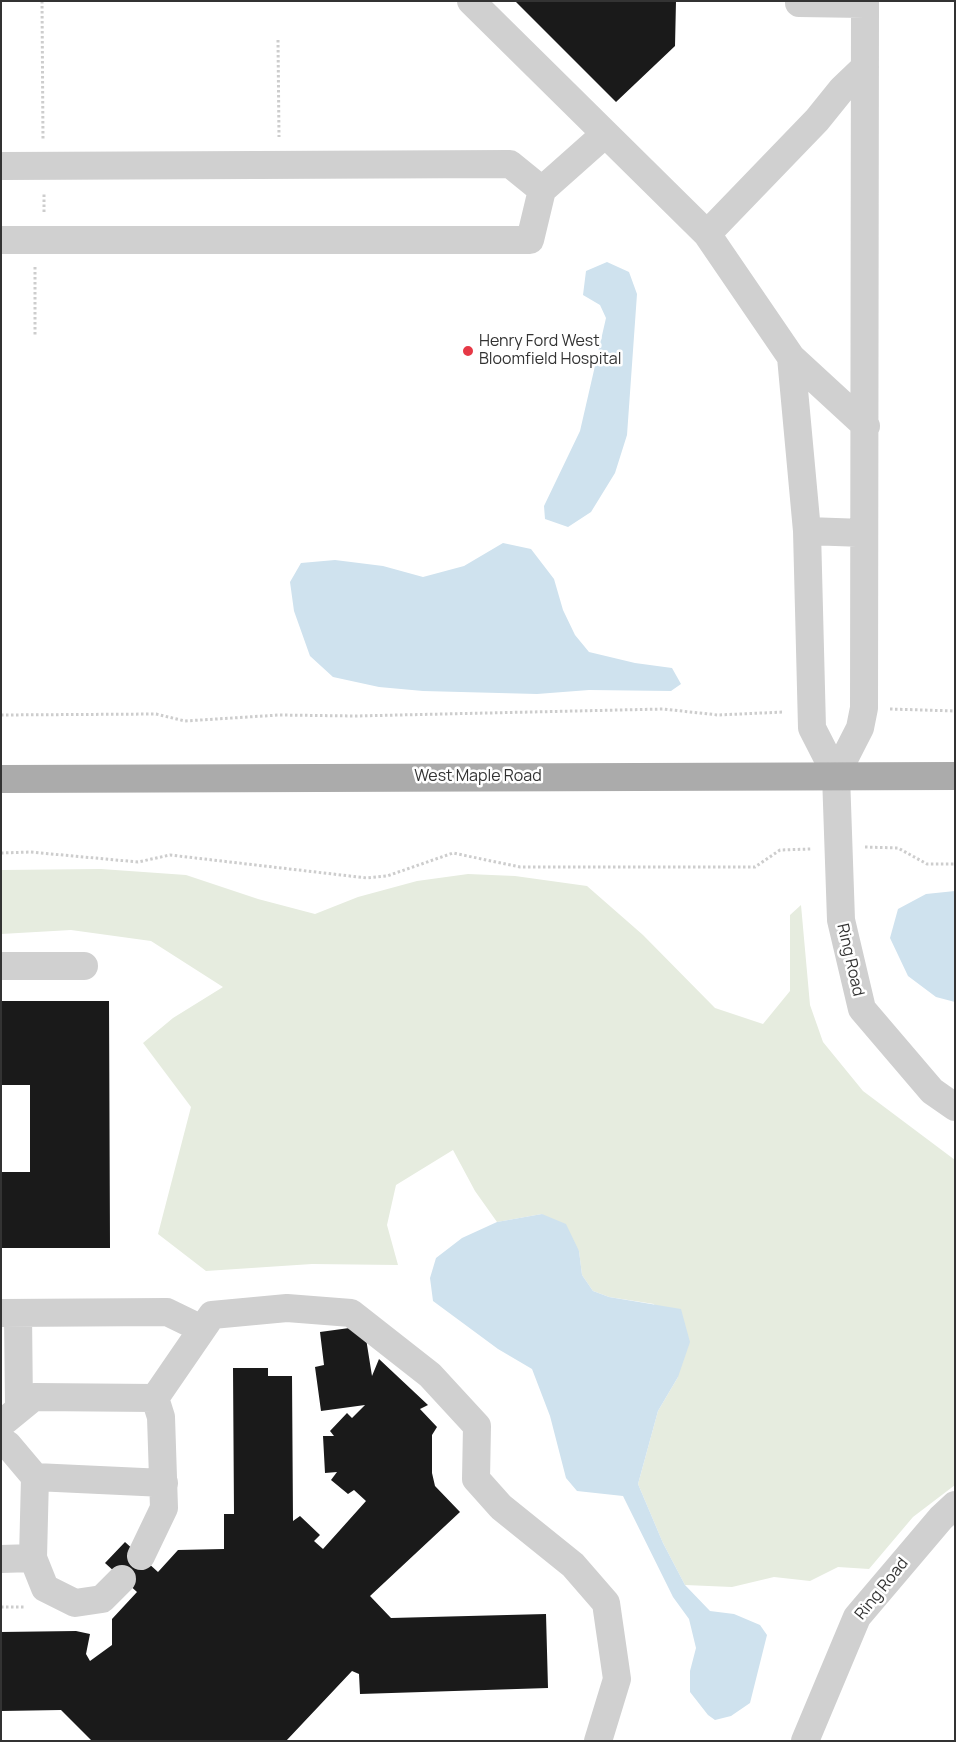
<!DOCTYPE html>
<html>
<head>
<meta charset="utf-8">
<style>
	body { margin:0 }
	#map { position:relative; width:956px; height:1742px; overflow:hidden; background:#fff; font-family:Manrope,sans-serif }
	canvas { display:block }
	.frame { position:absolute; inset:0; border:2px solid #333; pointer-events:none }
</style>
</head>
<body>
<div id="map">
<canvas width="956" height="1742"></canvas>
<div class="frame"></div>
</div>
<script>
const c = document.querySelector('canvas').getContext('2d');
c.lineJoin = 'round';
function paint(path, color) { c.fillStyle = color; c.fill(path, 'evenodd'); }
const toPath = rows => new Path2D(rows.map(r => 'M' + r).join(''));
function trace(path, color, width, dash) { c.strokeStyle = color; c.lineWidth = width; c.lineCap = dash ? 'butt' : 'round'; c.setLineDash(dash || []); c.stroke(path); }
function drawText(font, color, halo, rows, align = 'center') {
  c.font = font + ' Manrope,sans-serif'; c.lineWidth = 5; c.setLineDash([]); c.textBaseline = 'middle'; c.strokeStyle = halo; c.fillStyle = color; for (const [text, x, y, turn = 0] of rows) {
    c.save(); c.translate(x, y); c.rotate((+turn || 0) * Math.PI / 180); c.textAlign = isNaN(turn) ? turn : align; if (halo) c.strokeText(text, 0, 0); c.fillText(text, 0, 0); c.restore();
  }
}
paint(toPath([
	[101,869,186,875,258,899,315,914,358,897,417,881,468,874,515,876,587,886,643,935,715,1008,763,1024,790,991,790,915,801,905,810,1005,823,1042,863,1091,955,1160,955,1485,913,1517,869,1569,838,1567,810,1581,774,1577,732,1587,685,1585,663,1543,638,1484,658,1411,678,1377,654,1304,609,1297,593,1291,582,1275,579,1251,542,1214,497,1222,475,1191,453,1150,396,1185,387,1225,398,1265,312,1264,206,1271,158,1234,191,1107,143,1043,173,1018,223,987,151,941,71,930,1,934,1,870]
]), '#e6ecdf');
paint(toPath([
	[607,262,629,272,637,294,627,435,615,473,591,512,568,527,545,519,544,506,580,431,606,318,600,305,583,295,586,271],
	[503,543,531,549,554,579,563,610,575,635,589,652,635,663,672,668,681,684,671,691,589,690,537,694,423,691,379,687,333,677,310,656,294,611,290,582,301,563,335,560,383,566,423,577,464,566],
	[955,891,955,1002,936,997,908,976,890,938,898,909,926,894],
	[542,1214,566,1224,579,1251,582,1275,593,1291,609,1297,681,1309,690,1342,678,1377,658,1411,638,1484,663,1543,685,1585,710,1611,734,1614,760,1625,767,1635,750,1703,731,1716,715,1720,708,1715,690,1692,690,1671,696,1648,689,1619,673,1597,623,1496,577,1491,566,1478,550,1416,532,1369,498,1349,433,1301,430,1278,436,1258,462,1238,497,1222]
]), '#cfe2ee');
paint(toPath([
	[515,1,676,1,675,46,616,102],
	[1,1001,109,1001,110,1248,1,1248,1,1172,30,1172,30,1085,1,1085],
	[364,1326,372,1376,379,1359,428,1405,420,1409,437,1427,432,1435,432,1473,435,1486,460,1512,370,1596,391,1618,546,1614,548,1688,360,1694,359,1674,352,1671,286,1741,92,1741,61,1710,1,1711,1,1632,76,1631,90,1634,86,1654,90,1661,112,1645,112,1619,137,1592,105,1563,125,1542,158,1572,178,1550,224,1549,224,1514,234,1514,233,1368,268,1368,268,1376,292,1376,293,1521,300,1516,320,1535,314,1541,323,1549,366,1501,354,1490,348,1494,331,1480,337,1472,325,1473,323,1436,334,1436,330,1431,347,1413,352,1418,365,1405,321,1411,315,1367,324,1365,320,1332]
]), '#1a1a1a');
trace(toPath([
	[42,1,43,140],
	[278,40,279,137],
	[44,212,44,194],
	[35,267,35,337],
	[890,709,955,711],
	[1,715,156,714,185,721,279,715,355,716,663,709,718,715,784,712],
	[865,847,898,848,927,864,955,864],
	[1,853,30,852,138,862,170,855,367,878,387,876,453,853,520,867,755,867,780,850,811,849],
	[1,1607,26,1607]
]), '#cdcdcd', 3, [2.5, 2.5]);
trace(toPath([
	[471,1,707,234,791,357,866,426],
	[865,1,864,708,860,728,836,775,841,920,862,1009,932,1091,955,1107],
	[799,3,865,4],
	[1,166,510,164,542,190],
	[707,234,817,120,842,89,865,67],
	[1,240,530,240,542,190,605,134],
	[791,357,807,531,812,728,836,775],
	[807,531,864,533],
	[1,966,84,966],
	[1,1313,167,1312,202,1329],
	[18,1313,19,1409],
	[1,1424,34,1397,155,1398],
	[1,1441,8,1445,35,1477,33,1558,45,1588,75,1603,102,1599,122,1579],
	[35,1477,164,1483],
	[141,1556,164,1508,161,1417,155,1398,212,1315,287,1308,351,1313,430,1375,477,1426,476,1479,501,1507,573,1565,606,1603,617,1679,598,1741],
	[1,1559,33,1558],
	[805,1741,857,1617,941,1518,955,1505]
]), '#d0d0d0', 28);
trace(toPath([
	[1,779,955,776]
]), '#ababab', 28);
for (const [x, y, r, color] of [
	[468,351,6,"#e63946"]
]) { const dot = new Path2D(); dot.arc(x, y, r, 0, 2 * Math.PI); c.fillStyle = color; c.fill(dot); trace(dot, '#fff', 2); }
drawText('16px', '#333', '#fff', [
	["Henry Ford West",479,342],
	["Bloomfield Hospital",479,360]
], 'left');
drawText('16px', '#333', '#fff', [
	["West Maple Road",478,777],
	["Ring Road",850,960,77],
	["Ring Road",882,1589,-51]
]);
</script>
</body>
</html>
